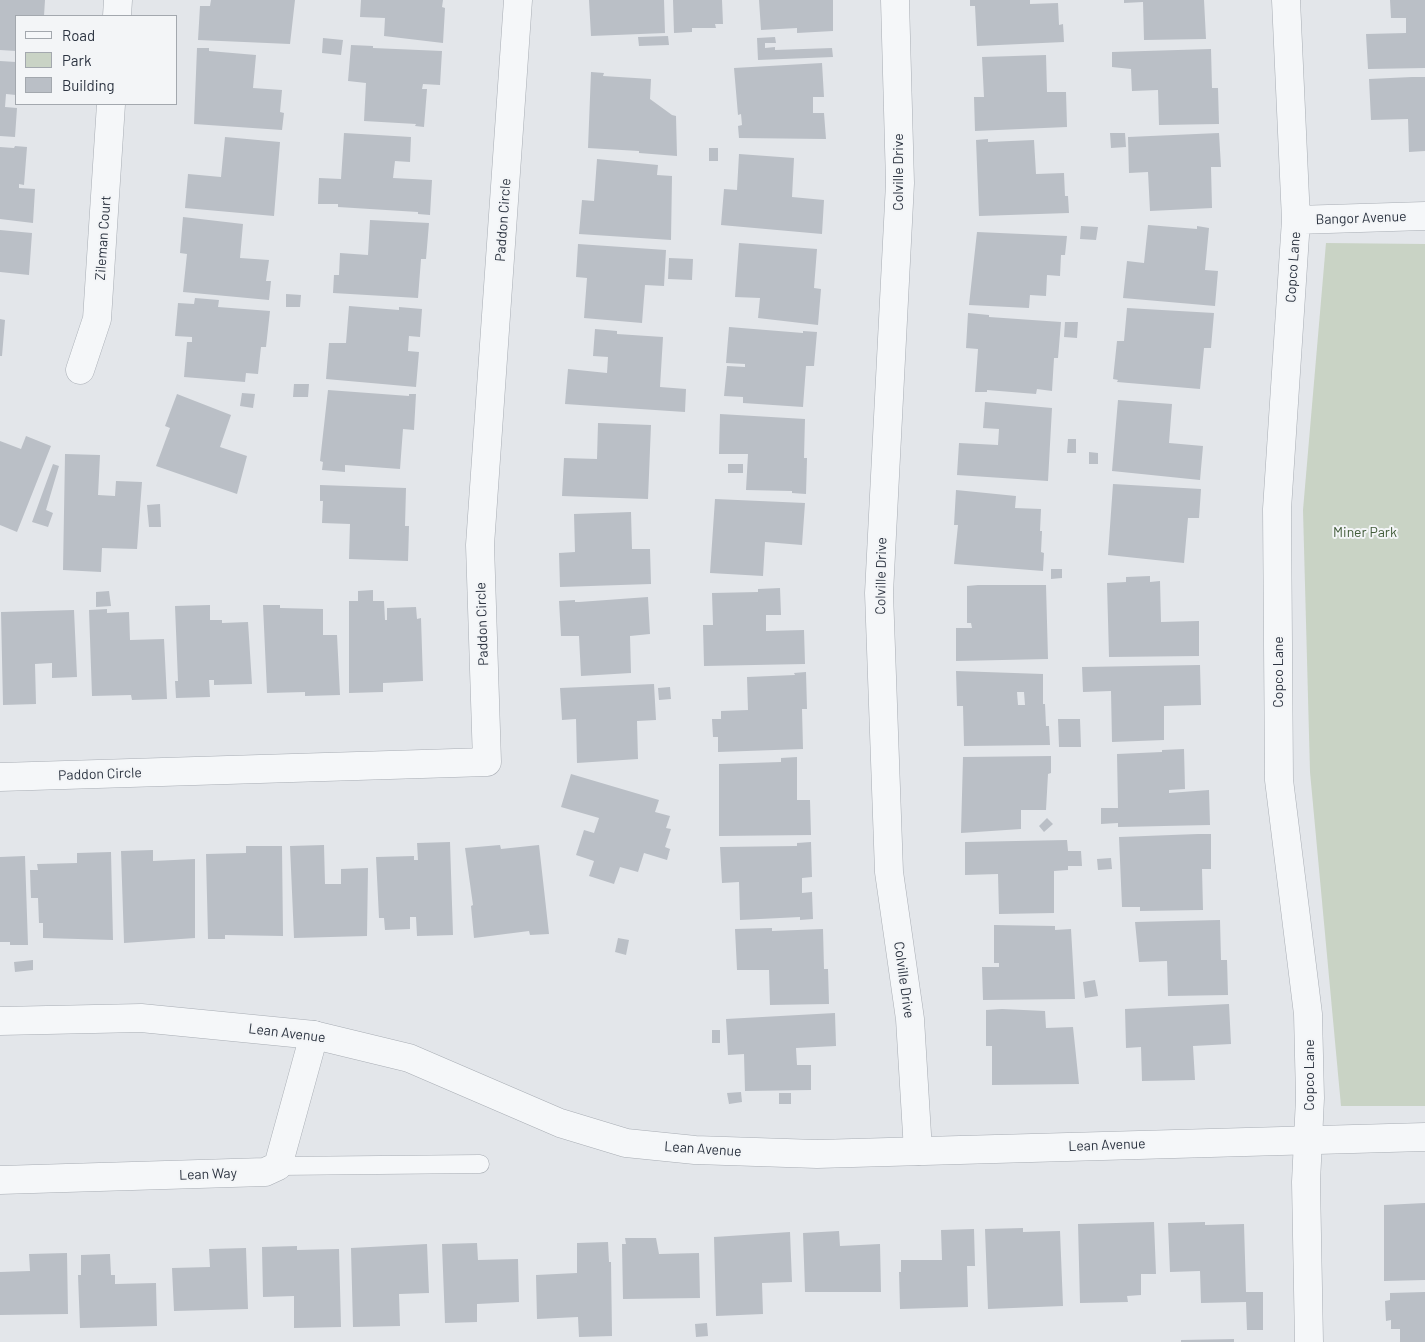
<!DOCTYPE html>
<html>
<head>
<meta charset="utf-8">
<style>
	body { margin:0 }
	#map { position:relative; width:1425px; height:1342px; overflow:hidden; background:#e3e6ea; font-family:Barlow,sans-serif }
	canvas { display:block }
	.legend { position:absolute; left:15px; top:15px; width:162px; height:90px; box-sizing:border-box; background:#f3f5f7; border:1px solid #a3a8ae; margin:0; padding:6px 9px; list-style:none; font-size:15px; color:#2c3441 }
	.legend li { display:flex; align-items:center; gap:10px; height:25px }
	.legend b { width:25px; border:1px solid #a3a8ae }
</style>
</head>
<body>
<div id="map">
<canvas width="1425" height="1342"></canvas>
<ul class="legend">
<li><b style="height:6px;background:#f5f7f9"></b>Road</li>
<li><b style="height:14px;background:#c9d3c5"></b>Park</li>
<li><b style="height:14px;background:#babfc6"></b>Building</li>
</ul>
</div>
<script>
const c = document.querySelector('canvas').getContext('2d');
c.lineJoin = 'round';
function paint(path, color) { c.fillStyle = color; c.fill(path, 'evenodd'); }
const toPath = rows => new Path2D(rows.map(r => 'M' + r).join(''));
function trace(path, color, width, dash) { c.strokeStyle = color; c.lineWidth = width; c.lineCap = dash ? 'butt' : 'round'; c.setLineDash(dash || []); c.stroke(path); }
function drawText(font, color, halo, rows, align = 'center') {
  c.font = font + ' Barlow,sans-serif'; c.lineWidth = 4; c.setLineDash([]); c.textBaseline = 'middle'; c.strokeStyle = halo; c.fillStyle = color; for (const [text, x, y, turn = 0] of rows) {
    c.save(); c.translate(x, y); c.rotate((+turn || 0) * Math.PI / 180); c.textAlign = isNaN(turn) ? turn : align; if (halo) c.strokeText(text, 0, 0); c.fillText(text, 0, 0); c.restore();
  }
}
paint(toPath([
	[1326,243,1425,244,1425,1106,1341,1106,1310,772,1303,510]
]), '#c9d3c5');
paint(toPath([
	[0,0,45,0,44,16,16,16,16,51,0,50],
	[211,0,295,0,290,44,198,40,200,6,210,6],
	[361,0,443,0,442,7,445,8,443,43,384,36,385,18,360,17],
	[589,0,664,0,665,33,591,36],
	[673,0,722,0,723,24,715,24,716,28,692,28,692,32,674,33],
	[759,0,833,0,833,31,797,33,797,28,761,30],
	[970,0,1030,0,1030,4,1058,3,1059,25,1063,24,1064,42,977,46,975,6,970,6],
	[1124,0,1204,0,1206,39,1144,40,1143,2,1124,3],
	[1390,0,1425,0,1425,68,1368,69,1366,34,1406,33,1406,18,1391,18],
	[668,36,669,45,639,46,638,37],
	[775,37,776,43,765,43,765,48,775,47,775,50,832,48,833,57,758,60,757,38],
	[323,38,343,40,341,55,322,53],
	[351,45,373,46,373,48,442,51,440,85,423,84,422,89,427,89,424,127,415,126,416,124,364,121,366,83,348,81],
	[197,48,209,48,209,51,256,55,253,88,282,90,280,112,284,113,282,130,194,124],
	[1211,49,1212,88,1218,88,1219,124,1159,125,1158,90,1132,91,1131,69,1112,67,1112,52],
	[1046,55,1047,92,1066,92,1067,127,975,131,974,97,984,97,982,57],
	[0,61,16,62,16,95,6,94,5,107,17,108,15,137,0,136],
	[822,63,824,97,813,97,813,113,824,113,826,139,739,138,738,126,742,125,741,114,738,115,734,68],
	[591,72,604,73,603,76,651,79,650,99,672,115,676,116,677,156,639,153,639,151,588,148],
	[1412,77,1425,77,1425,151,1409,152,1408,119,1371,120,1369,79],
	[344,133,411,137,410,162,395,161,393,178,432,180,430,215,418,214,418,212,338,207,338,204,318,204,319,178,341,179],
	[1110,133,1125,133,1126,147,1111,148],
	[1219,133,1221,167,1211,167,1212,208,1150,211,1148,172,1129,173,1128,137],
	[225,137,280,142,274,216,185,208,188,174,221,177],
	[988,139,988,142,1034,140,1036,174,1064,173,1065,196,1068,196,1069,213,979,216,976,140],
	[15,146,27,147,24,185,19,184,19,188,35,189,33,223,0,219,0,147,14,148],
	[709,148,718,148,718,161,709,161],
	[739,154,794,158,792,197,824,200,822,234,721,225,724,189,737,190],
	[597,159,658,165,657,175,672,176,671,240,579,234,582,200,594,201],
	[183,217,243,224,240,258,269,260,266,281,271,281,269,300,183,292,187,254,180,253],
	[370,220,429,223,426,259,421,259,418,298,333,293,334,275,339,275,340,253,368,255],
	[1148,225,1197,229,1197,226,1209,228,1205,270,1218,271,1215,306,1123,298,1127,261,1144,263],
	[1081,226,1098,227,1096,240,1080,239],
	[0,230,32,233,29,275,0,272],
	[977,232,1067,236,1065,255,1061,255,1060,276,1047,275,1046,296,1030,295,1029,308,969,305],
	[739,243,817,249,814,288,821,289,818,325,758,318,760,298,735,297],
	[578,244,666,250,664,286,645,285,642,323,584,318,587,278,576,277],
	[669,258,693,259,692,280,668,279],
	[286,294,301,295,300,307,286,307],
	[195,298,219,300,218,307,270,311,266,347,261,347,258,374,246,373,245,382,184,377,187,342,192,342,192,337,175,336,178,303,194,304],
	[349,306,399,310,399,307,422,309,420,337,409,336,408,351,419,352,416,387,326,379,329,343,346,343],
	[1127,308,1214,313,1211,348,1204,348,1200,389,1117,382,1118,380,1113,379,1117,341,1124,341],
	[968,313,989,315,989,317,1061,322,1058,358,1054,358,1052,391,1037,389,1036,394,987,390,987,392,975,392,978,349,966,348],
	[0,319,5,320,2,356,0,356],
	[1065,322,1078,322,1077,338,1064,337],
	[729,327,803,333,803,331,817,332,814,366,806,366,803,407,743,403,743,397,724,396,727,366,745,367,745,364,726,363],
	[595,329,617,331,617,334,663,337,660,387,686,389,685,412,565,404,568,369,607,373,608,357,593,356],
	[294,384,309,384,308,397,293,397],
	[328,390,409,396,409,394,416,394,414,430,403,429,400,469,345,465,345,472,322,470,323,462,320,461],
	[242,393,255,394,253,408,240,406],
	[177,394,231,415,220,447,247,456,237,494,156,466,170,428,165,426],
	[1118,400,1172,404,1169,443,1203,446,1200,480,1112,471],
	[985,402,1052,408,1048,481,957,475,959,443,998,445,999,429,983,428],
	[720,414,805,419,804,458,807,458,806,494,792,493,792,491,746,490,748,454,719,454],
	[598,423,651,425,648,499,562,496,564,458,597,459],
	[26,436,51,446,17,532,0,525,0,441,21,449],
	[1068,439,1076,439,1076,453,1067,453],
	[1089,452,1098,453,1098,464,1089,464],
	[65,454,100,455,98,495,115,496,116,481,142,482,137,549,102,548,101,572,63,570],
	[53,464,59,466,46,510,53,513,48,527,32,522],
	[728,464,743,464,743,473,728,473],
	[1113,484,1201,489,1199,518,1188,518,1184,563,1108,555],
	[320,485,406,488,405,526,409,526,408,561,349,559,350,524,322,523,323,501,320,501],
	[956,490,1016,496,1015,508,1041,509,1040,531,1042,531,1041,552,1044,553,1043,571,954,564,958,525,954,525],
	[715,499,805,503,802,545,765,542,763,576,710,573],
	[160,504,161,527,149,527,147,505],
	[631,512,632,549,650,549,651,584,560,587,559,553,575,552,574,514],
	[1051,569,1062,569,1062,578,1051,579],
	[1150,576,1150,582,1160,581,1161,622,1199,621,1199,656,1109,657,1107,583,1126,582,1126,577],
	[978,585,1046,585,1048,659,956,661,956,628,972,628,971,623,967,623,967,586],
	[780,588,781,615,766,615,766,631,804,630,805,664,704,666,703,625,713,625,712,593,758,592,758,589],
	[373,590,373,601,384,601,385,620,387,620,387,608,416,607,417,619,421,618,423,681,383,683,383,692,349,693,349,601,358,601,358,591],
	[109,591,111,606,96,607,96,592],
	[648,597,650,634,630,636,631,673,581,676,579,636,561,636,559,601,575,600,575,602,579,602],
	[210,605,210,620,222,620,222,623,248,622,252,684,214,685,214,680,209,680,210,697,176,698,175,681,178,681,175,606],
	[263,605,280,605,280,608,323,609,323,635,337,635,340,695,305,696,305,692,267,693],
	[107,609,107,613,129,612,130,640,164,639,167,699,132,700,131,695,92,696,89,610],
	[74,610,77,677,52,678,52,663,35,664,36,704,3,705,1,612],
	[1200,665,1201,705,1164,706,1164,740,1112,742,1111,691,1083,692,1082,667],
	[956,671,1043,674,1043,704,1045,704,1046,726,1049,726,1050,745,964,746,963,706,957,706],
	[1017,692,1024,692,1025,705,1018,705],
	[806,672,807,709,802,709,803,749,718,752,718,737,713,737,712,719,721,719,721,711,748,710,747,677,795,675,794,673],
	[654,684,656,720,637,721,638,759,577,763,576,719,562,720,560,688],
	[670,687,671,699,659,700,658,688],
	[1058,719,1080,719,1081,747,1059,747],
	[1184,749,1185,789,1169,790,1169,793,1209,790,1210,825,1118,827,1118,823,1101,824,1101,808,1118,808,1117,754,1162,752,1162,750],
	[1051,756,1051,773,1048,774,1046,810,1021,810,1021,829,961,833,963,757],
	[797,757,797,800,810,800,811,835,719,836,719,764,781,762,781,758],
	[571,774,659,800,655,812,670,816,666,828,671,829,665,847,670,849,667,860,644,853,638,872,620,867,614,884,589,876,594,861,576,855,584,830,594,833,599,818,561,807],
	[1047,818,1053,824,1044,832,1039,826],
	[1198,834,1211,834,1211,869,1202,869,1203,910,1140,911,1140,907,1122,907,1119,837],
	[1067,840,1068,851,1081,851,1082,866,1068,866,1068,870,1054,871,1054,913,999,914,998,874,965,875,965,842],
	[450,842,453,935,417,936,416,917,410,917,410,929,385,930,384,918,379,918,376,857,414,856,414,860,418,860,417,843],
	[811,842,812,877,802,878,802,893,812,892,813,919,800,920,800,917,740,920,739,882,722,883,720,847,797,846,797,843],
	[324,845,325,884,341,884,341,869,368,868,367,936,294,938,290,846],
	[500,845,501,849,539,845,549,934,530,935,529,931,474,938,471,906,473,905,465,848],
	[246,846,282,846,283,936,225,935,225,939,208,939,206,854,246,853],
	[153,850,153,861,195,859,195,938,124,943,121,851],
	[111,852,113,940,43,938,43,923,39,923,38,898,31,898,30,870,38,870,37,864,77,863,77,853],
	[25,856,28,945,10,945,10,942,0,942,0,857],
	[1111,858,1112,869,1098,870,1097,859],
	[1220,920,1221,960,1227,960,1228,995,1168,996,1167,961,1139,962,1135,922],
	[994,925,1055,926,1055,930,1071,929,1075,999,983,1000,982,967,999,967,999,963,994,963],
	[772,928,772,931,823,929,824,969,828,969,829,1004,770,1005,769,970,737,970,735,929],
	[618,938,629,940,626,955,615,952],
	[33,960,33,970,15,972,14,962],
	[1095,980,1098,996,1085,998,1083,982],
	[1229,1004,1231,1044,1193,1046,1195,1080,1142,1081,1141,1047,1126,1048,1125,1009],
	[1002,1009,1045,1011,1046,1028,1073,1027,1079,1084,992,1085,992,1046,986,1046,986,1010],
	[835,1013,836,1046,796,1048,797,1065,811,1065,811,1090,745,1091,744,1054,728,1055,726,1019],
	[712,1030,720,1030,720,1043,712,1043],
	[741,1092,742,1102,729,1104,727,1093],
	[779,1093,791,1093,791,1104,779,1104],
	[1425,1203,1425,1280,1384,1281,1384,1205],
	[1154,1222,1156,1274,1141,1274,1141,1295,1127,1296,1128,1302,1080,1303,1078,1224],
	[1205,1222,1205,1225,1244,1224,1246,1292,1263,1292,1263,1330,1247,1330,1246,1302,1201,1303,1200,1271,1170,1272,1168,1223],
	[1023,1228,1023,1232,1060,1231,1063,1306,988,1309,985,1229],
	[974,1229,975,1266,967,1266,968,1307,900,1309,899,1272,901,1272,901,1260,942,1260,941,1230],
	[839,1231,840,1246,880,1244,881,1292,805,1292,803,1233],
	[790,1232,792,1282,762,1283,763,1314,716,1316,714,1237],
	[625,1238,656,1238,659,1254,699,1253,700,1298,623,1299,622,1244,626,1244],
	[608,1242,609,1262,611,1262,612,1336,579,1337,578,1317,537,1319,536,1275,577,1273,577,1243],
	[477,1243,478,1260,518,1259,519,1302,477,1304,477,1322,445,1323,442,1244],
	[427,1244,429,1293,399,1294,400,1326,353,1327,351,1248],
	[297,1246,297,1250,339,1249,341,1327,294,1328,294,1296,263,1297,262,1247],
	[246,1248,248,1309,174,1311,172,1268,210,1267,209,1249],
	[67,1253,68,1314,0,1315,0,1272,30,1271,29,1254],
	[110,1254,111,1275,115,1275,115,1284,156,1283,157,1326,80,1328,78,1275,81,1275,81,1255],
	[1425,1292,1425,1342,1400,1342,1400,1329,1391,1329,1391,1320,1386,1321,1385,1301,1390,1300,1390,1293],
	[707,1323,708,1336,696,1337,695,1324],
	[1234,1339,1234,1342,1181,1342,1181,1340]
]), '#babfc6');
const service = toPath([
	[278,1166,480,1164]
]);
const minor = toPath([
	[895,0,900,183,879,593,889,872,910,1019,918,1151],
	[1286,0,1296,220,1277,509,1279,780,1308,1014,1310,1098,1306,1182,1309,1342],
	[117,16,118,0],
	[1296,220,1425,216],
	[80,370,97,319,111,104],
	[0,777,487,762,480,545,518,0],
	[0,1180,265,1172,278,1166,314,1035]
]);
const tertiary = toPath([
	[0,1021,141,1018,314,1035,409,1058,560,1123,626,1143,695,1150,817,1154,1425,1137]
]);
trace(service, '#a8adb4', 19);
trace(minor, '#a8adb4', 29);
trace(tertiary, '#a8adb4', 29);
trace(service, '#f5f7f9', 18);
trace(minor, '#f5f7f9', 28);
trace(tertiary, '#f5f7f9', 28);
drawText('14px', '#2c3441', '#f3f5f7', [
	["Colville Drive",898,172,-90],
	["Bangor Avenue",1361,218,-2],
	["Paddon Circle",503,220,-86],
	["Zileman Court",103,238,-86],
	["Copco Lane",1293,267,-86],
	["Colville Drive",881,576,-89],
	["Paddon Circle",482,624,-92],
	["Copco Lane",1278,672,-90],
	["Paddon Circle",100,774,-2],
	["Colville Drive",904,980,82],
	["Lean Avenue",287,1033,7],
	["Copco Lane",1309,1075,-90],
	["Lean Avenue",1107,1145,-2],
	["Lean Avenue",703,1149,4],
	["Lean Way",208,1174,-2]
]);
drawText('14px', '#425c3a', '#f3f5f7', [
	["Miner Park",1365,532]
]);
</script>
</body>
</html>
